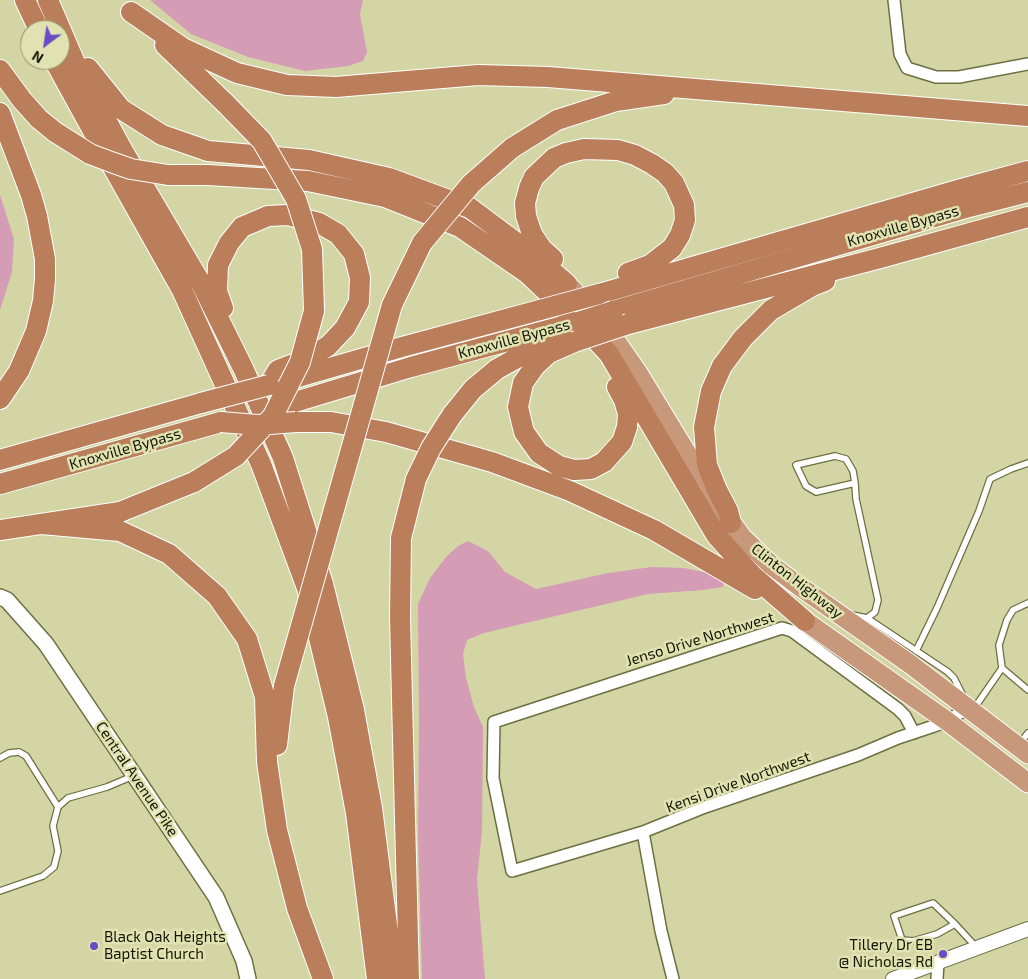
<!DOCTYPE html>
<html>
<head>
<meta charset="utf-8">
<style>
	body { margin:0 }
	#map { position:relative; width:1028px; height:979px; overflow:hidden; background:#d3d6a4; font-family:"Exo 2",sans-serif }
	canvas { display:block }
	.north { position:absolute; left:20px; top:20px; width:50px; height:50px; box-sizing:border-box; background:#e0e3b1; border:1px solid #8f916c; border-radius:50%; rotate:211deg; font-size:14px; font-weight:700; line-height:20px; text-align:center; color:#151504 }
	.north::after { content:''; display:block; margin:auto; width:18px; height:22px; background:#6c4bc4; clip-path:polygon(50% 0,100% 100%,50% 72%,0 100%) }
</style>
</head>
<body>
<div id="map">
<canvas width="1028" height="979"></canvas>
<div class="north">N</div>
</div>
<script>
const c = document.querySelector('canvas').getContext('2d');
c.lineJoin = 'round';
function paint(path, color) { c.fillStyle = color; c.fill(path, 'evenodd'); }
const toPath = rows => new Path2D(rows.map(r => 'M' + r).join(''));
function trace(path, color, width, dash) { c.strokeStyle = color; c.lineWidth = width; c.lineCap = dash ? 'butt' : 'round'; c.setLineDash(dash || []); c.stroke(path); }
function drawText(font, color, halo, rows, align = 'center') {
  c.font = font + ' "Exo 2",sans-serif'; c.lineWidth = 5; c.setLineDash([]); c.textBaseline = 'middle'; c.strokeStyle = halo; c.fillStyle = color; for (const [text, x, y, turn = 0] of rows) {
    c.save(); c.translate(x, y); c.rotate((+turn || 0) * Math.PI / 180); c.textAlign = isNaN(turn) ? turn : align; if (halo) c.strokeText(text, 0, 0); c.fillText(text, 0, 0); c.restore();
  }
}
paint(toPath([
	[150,0,363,0,360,14,367,52,363,61,348,66,305,71,248,57,191,34],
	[0,195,14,239,12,272,0,310],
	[468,541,488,551,505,572,536,589,608,573,652,567,684,568,708,573,724,582,723,587,703,590,648,594,484,633,467,640,463,654,466,678,474,707,483,727,482,832,477,879,485,979,422,979,418,834,419,720,418,604,430,578,447,556,458,546]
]), '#d59cb5');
const service = toPath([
	[855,483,816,492,806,486,796,465,835,456,846,459,853,471,855,483,856,499,878,600,875,612,867,618],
	[852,615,867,618,948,672,954,678,964,698],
	[916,651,937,608,979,511,990,479,1011,469,1028,463],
	[1002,668,999,645,1007,620,1013,610,1028,603],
	[973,710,1002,668,1028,690],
	[1019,745,1028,733],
	[0,758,9,753,19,752,26,756,58,807],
	[0,891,43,876,54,867,58,851,53,826,58,807,68,798,107,787,133,776],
	[955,924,933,903,894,916,902,940,913,941,937,934,955,924,977,948]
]);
const minor = toPath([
	[894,0,900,54,907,68,936,77,959,77,1028,64],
	[914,733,905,716,898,709,792,631,782,628,494,722,493,778,512,871,643,832,705,807,858,755,898,738,934,726,947,721,968,708],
	[643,832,661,931,673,979],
	[937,979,938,962]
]);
const tertiary = toPath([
	[893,979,1028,929]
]);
const secondary = toPath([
	[0,597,7,600,46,644,216,897,244,961,248,979]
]);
const trunk = toPath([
	[572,289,604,324,638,373,717,503,742,537,771,565,799,586,910,664,1028,754],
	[805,621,947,721,1028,783]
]);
const motorway = toPath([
	[25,0,39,30],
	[48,0,75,63,123,151,202,285,243,368,283,458,323,584,354,710,372,808,394,979],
	[131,12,183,48,237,73,287,85,336,87,478,75,548,77,1028,116],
	[165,45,226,104],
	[54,60,110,162,182,290,261,464,307,588,338,717,356,813,377,979],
	[88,68,121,109,162,135,208,151,309,160,389,178,470,208,537,258,567,284],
	[0,70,22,100,39,119,55,132],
	[0,113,31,195,37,216,45,259,45,279,43,301,36,331,19,371,0,399],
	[512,148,557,120,616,101,664,94],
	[168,175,208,175,308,181,385,197,460,227,527,273,584,327,609,354,716,535,752,575,805,621],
	[553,259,542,249,532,234,526,216,525,203,529,188,534,177,554,158,566,153,584,149,618,150,635,155,652,164,665,173,674,183,684,205,685,220,680,235,672,248,650,265,628,273],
	[599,294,961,189,1028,171],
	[223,308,217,291,218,265,229,243,242,227,268,216,288,215,319,223,338,234,354,254,360,278,359,302,345,328,328,346,304,360,278,370,269,385],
	[613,311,969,207,1028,192],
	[628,324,880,258,1028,217],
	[574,342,549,353,535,366,523,383,518,407,524,432,539,453,559,466,574,470,591,469,604,462,622,442,627,427,628,414,624,400,617,387],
	[281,382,402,347,540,310],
	[285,405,411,367,578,322],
	[452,415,473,389,497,369,555,337],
	[296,422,331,422,386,432,492,462,570,491,654,530,755,589],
	[0,460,201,403],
	[0,484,221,422],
	[731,523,728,511,717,490,707,465,704,427,711,391,722,366,743,338,771,310,812,286,825,281],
	[42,524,120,531,169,554,217,596,247,639,265,697,267,762,277,830,297,908,323,979],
	[0,530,120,512,194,482],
	[277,745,284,686],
	[409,979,400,618,401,538,416,479]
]);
trace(service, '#6d6f41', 8);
trace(minor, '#6d6f41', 14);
trace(tertiary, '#6d6f41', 16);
trace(secondary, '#6d6f41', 18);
trace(trunk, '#fff', 21);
trace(motorway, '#fff', 22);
trace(service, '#fff', 5.5);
trace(minor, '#fff', 11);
trace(tertiary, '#fff', 14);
trace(secondary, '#fff', 15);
trace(trunk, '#c8987b', 19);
trace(motorway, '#ba7e5a', 20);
const motorwayBridge = toPath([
	[55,132,90,154,111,162,131,169,168,175],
	[540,310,599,294],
	[578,322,613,311],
	[574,342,628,324],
	[201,403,269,385],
	[221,422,257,425,296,422],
	[416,479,431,448,452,415],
	[194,482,236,456,273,416,300,362,314,311,312,249,296,199,262,141,226,104],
	[284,686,392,305,422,243,471,184,512,148]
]);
trace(motorwayBridge, '#fff', 22, []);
trace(motorwayBridge, '#ba7e5a', 20);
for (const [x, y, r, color] of [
	[94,946,5,"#6c4bc4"],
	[943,954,5,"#6c4bc4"]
]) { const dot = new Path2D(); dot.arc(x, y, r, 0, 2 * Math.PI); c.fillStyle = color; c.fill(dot); trace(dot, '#e0e3b1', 2); }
drawText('15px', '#151504', '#e0e3b1', [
	["Knoxville Bypass",903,226,-16],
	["Knoxville Bypass",514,339,-15],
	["Knoxville Bypass",125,449,-16],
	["Clinton Highway",797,581,38],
	["Jenso Drive Northwest",700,639,-17],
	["Central Avenue Pike",137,779,56],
	["Kensi Drive Northwest",738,782,-20]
]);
drawText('15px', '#151504', '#e0e3b1', [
	["Black Oak Heights",104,937],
	["Baptist Church",104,954],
	["Tillery Dr EB",933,945,"right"],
	["@ Nicholas Rd",933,962,"right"]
], 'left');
</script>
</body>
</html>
